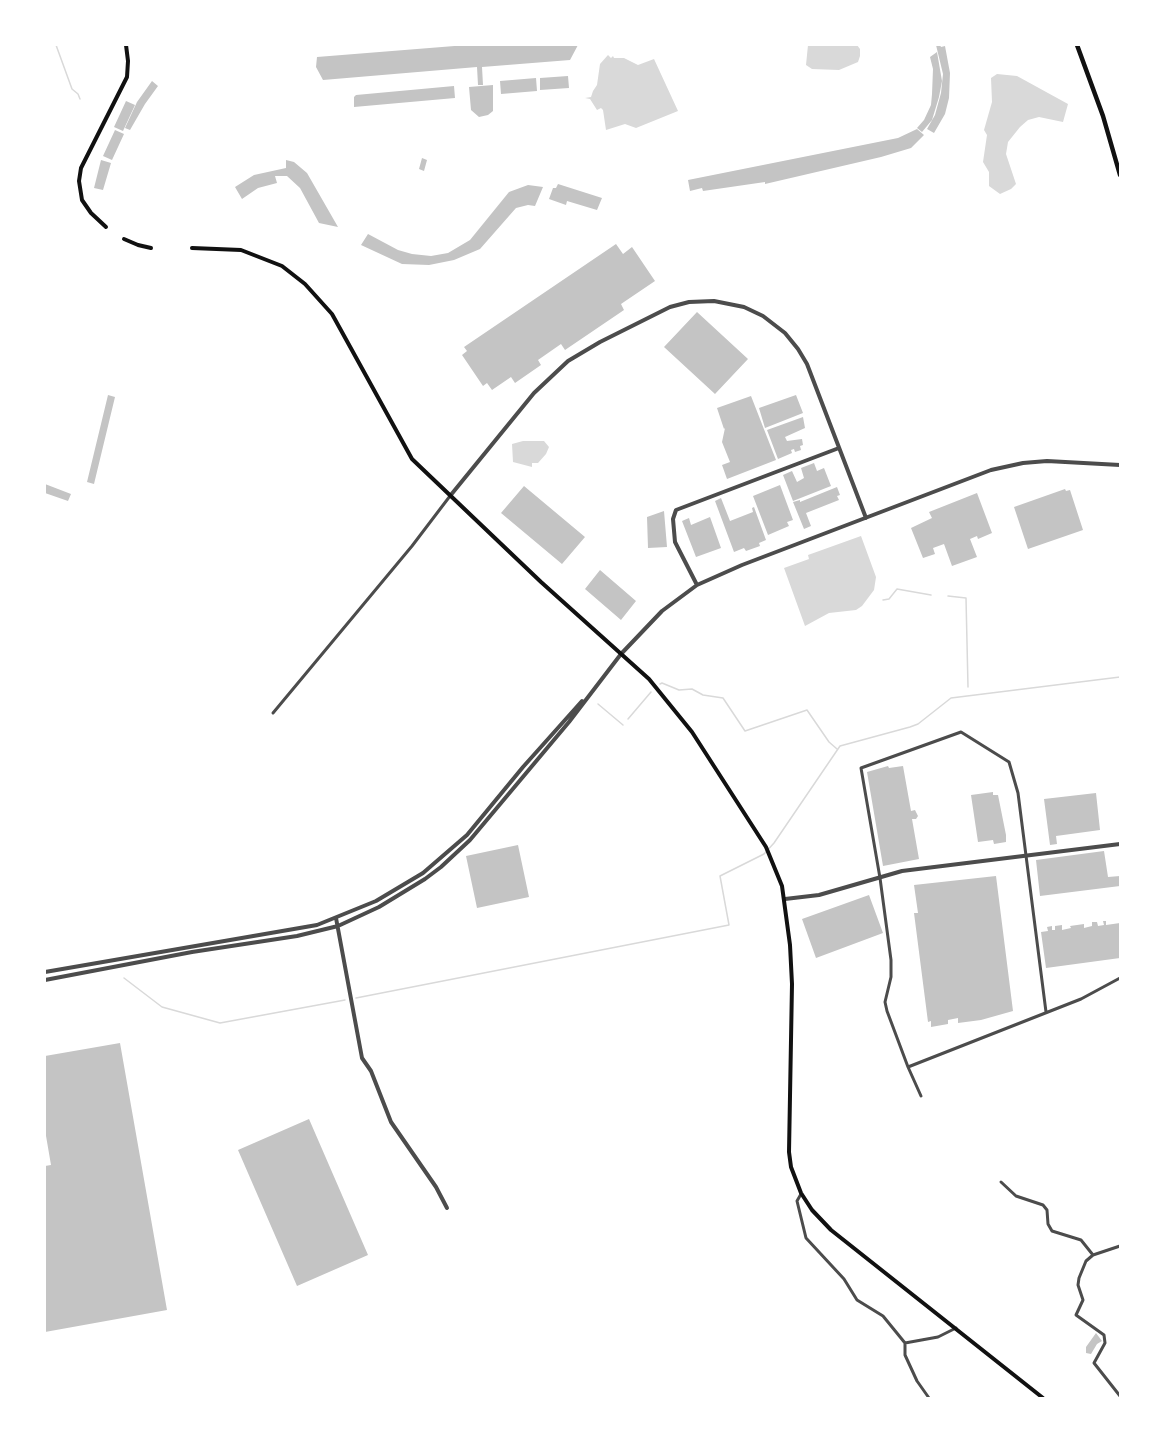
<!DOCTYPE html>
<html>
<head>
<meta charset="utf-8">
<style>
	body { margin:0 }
	#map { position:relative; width:1165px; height:1443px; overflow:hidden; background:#fff; font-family:Bitter,serif }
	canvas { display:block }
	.frame { position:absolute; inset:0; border:46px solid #fff; pointer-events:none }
</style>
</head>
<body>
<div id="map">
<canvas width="1165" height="1443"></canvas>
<div class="frame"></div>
</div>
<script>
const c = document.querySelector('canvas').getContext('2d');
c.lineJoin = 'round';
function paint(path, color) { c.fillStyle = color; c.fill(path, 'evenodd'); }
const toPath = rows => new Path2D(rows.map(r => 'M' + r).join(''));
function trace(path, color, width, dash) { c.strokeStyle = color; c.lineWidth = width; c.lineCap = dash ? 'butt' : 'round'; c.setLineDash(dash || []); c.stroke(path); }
paint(toPath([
	[808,45,857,45,860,49,860,56,858,62,839,70,812,69,806,65],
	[608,55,611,58,613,56,614,58,624,58,638,65,654,59,678,111,636,128,625,124,606,130,603,110,601,108,597,110,590,99,585,98,591,97,593,91,597,85,600,64],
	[997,74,1017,76,1068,104,1063,122,1039,117,1028,120,1020,127,1008,142,1006,154,1016,184,1011,189,1000,194,989,186,989,172,983,162,987,135,984,130,992,102,991,78],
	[523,441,544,441,549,447,546,454,538,463,532,463,532,467,513,462,512,444],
	[861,536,876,577,874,590,862,606,856,610,829,613,805,626,784,568,809,559,808,555]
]), '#d9d9d9');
trace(toPath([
	[56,45,72,89,78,94,80,99],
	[948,596,966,598,968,687],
	[883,600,889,599,897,589,931,595],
	[660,684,662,683,679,690,692,689,703,695,723,698,745,731,807,710,829,742,837,749],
	[598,704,623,725],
	[628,719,651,692],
	[124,978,162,1007,220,1023,345,1000],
	[356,998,729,925,720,876,764,854,774,843,840,746,910,727,918,724,951,698,1120,677]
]), '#d9d9d9', 1.5);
paint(toPath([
	[467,45,578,45,570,60,482,67,483,85,478,85,477,67,323,80,316,67,317,57],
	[936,45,940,45,941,47,945,46,950,73,949,98,945,114,934,133,927,129,935,115,941,93,943,74],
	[937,52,942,81,939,97,932,120,922,132,917,128,924,120,931,105,932,94,933,69,930,57],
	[568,76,569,88,540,90,540,78],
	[536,78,537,91,501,94,500,81],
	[152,81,158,86,145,104,130,130,125,128,137,102],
	[493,85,493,111,488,115,479,117,471,110,469,87],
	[454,86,455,98,354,107,354,97,356,95],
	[126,101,135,105,123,131,114,127],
	[917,129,924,135,911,148,881,157,765,184,765,182,703,191,702,188,690,191,688,180,898,138],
	[115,130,124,134,112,160,103,156],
	[422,158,427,160,424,171,419,169],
	[101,160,111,163,103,190,94,188],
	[286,160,294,162,307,173,338,227,319,223,300,188,287,176,275,176,277,183,258,188,242,199,235,187,254,175,286,168],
	[558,184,602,198,597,210,567,201,566,205,549,199,553,188,556,188],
	[528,185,543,187,535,206,528,205,516,208,480,249,454,260,429,265,402,264,361,245,368,234,398,250,412,254,431,256,448,253,470,240,509,192],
	[616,244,623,254,632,247,655,281,621,304,624,310,565,350,561,344,538,360,541,365,515,383,511,377,492,390,487,383,483,386,462,355,467,351,464,347],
	[697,312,748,359,715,394,664,347],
	[108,395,115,397,94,484,87,482],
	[796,395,803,413,765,428,759,408],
	[751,396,776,460,727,479,722,465,730,462,722,442,725,428,724,429,717,408],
	[803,417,805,428,785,437,787,441,802,439,803,445,800,446,801,450,795,452,794,449,791,450,792,453,778,459,767,430],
	[814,463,817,471,824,468,831,486,793,501,783,475,792,471,797,482,804,478,801,468],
	[45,484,71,494,68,501,45,493],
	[780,485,793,520,787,522,789,526,768,535,753,496],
	[524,486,585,537,562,564,501,513],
	[837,487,840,495,837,496,839,500,806,513,811,526,804,529,793,502,800,500,800,502],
	[1065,489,1066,491,1070,490,1083,530,1028,549,1014,507],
	[977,493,992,533,978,539,977,536,970,539,977,557,952,566,944,544,933,548,935,554,923,558,911,528,932,518,929,512],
	[721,498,730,521,753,512,752,508,754,507,766,540,759,543,760,546,746,551,744,548,734,552,715,501],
	[664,511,667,547,648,548,647,517],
	[710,517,721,548,696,557,682,521,689,518,691,525],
	[600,570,636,601,621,620,585,589],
	[888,766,889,768,903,766,911,811,915,810,918,816,916,819,912,819,919,859,883,866,867,772],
	[993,792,993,795,998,795,1006,835,1006,842,994,844,993,840,978,842,971,795],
	[1096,793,1100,830,1056,836,1057,844,1050,845,1044,799],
	[518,845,529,897,477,908,466,856],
	[1104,851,1108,877,1120,876,1120,886,1040,896,1036,860],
	[996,876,1013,1011,981,1020,958,1023,958,1018,948,1020,948,1024,931,1027,931,1021,928,1022,914,913,918,913,914,885],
	[869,895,883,933,816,958,802,919],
	[1103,921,1106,921,1106,925,1120,923,1120,958,1046,968,1041,932,1048,931,1047,927,1052,926,1052,930,1055,930,1055,926,1062,925,1062,930,1071,928,1070,926,1084,924,1084,928,1092,926,1092,922,1097,922,1098,926,1104,925],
	[120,1043,167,1310,45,1332,45,1166,51,1165,45,1130,45,1056],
	[309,1119,368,1255,297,1286,238,1150],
	[1096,1333,1102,1341,1097,1344,1091,1354,1086,1353,1086,1347]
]), '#c4c4c4');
trace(toPath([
	[273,713,412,546,450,496],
	[1046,1012,1018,793,1009,762,961,732,861,768,880,878,891,960,891,977,885,1002,887,1011,908,1067,1081,999,1120,978],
	[908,1067,921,1096],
	[1001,1182,1016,1196,1043,1205,1047,1210,1048,1224,1052,1231,1081,1240,1093,1255],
	[801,1194,797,1201,806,1238,844,1279,857,1300,883,1316,905,1343],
	[1120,1246,1093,1255,1086,1261,1079,1278,1078,1285,1083,1300,1076,1315,1104,1335,1105,1343,1094,1363,1120,1396],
	[929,1398,917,1381,905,1355,905,1343,938,1337,956,1328]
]), '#4c4c4c', 3);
trace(toPath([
	[450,496,534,393,568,361,600,342,670,307,689,302,714,301,744,307,763,316,785,333,798,349,807,364,866,518],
	[697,585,675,542,673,519,676,510,839,448],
	[785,899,819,895,902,871,1120,844],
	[336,918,362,1058,371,1071,391,1122,436,1187,447,1208],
	[45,972,317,925,376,901,423,873,467,835,523,767,582,701],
	[45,980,192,952,297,936,338,926,379,907,425,879,441,867,470,840,569,722,621,654,662,611,697,585,742,565,991,470,1023,463,1047,461,1120,465]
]), '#4c4c4c', 4);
trace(toPath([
	[106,227,91,213,82,200,79,181,81,168,127,77,128,61,126,45],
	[124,239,138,245,151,248],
	[192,248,241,250,282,266,305,284,332,314,412,459,541,582,649,679,692,732,766,847,782,886,790,945,792,984,789,1152,791,1167,801,1193,812,1210,831,1230,1043,1398]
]), '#111', 4);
trace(toPath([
	[1077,45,1103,116,1120,175]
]), '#111', 4.5);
</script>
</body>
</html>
